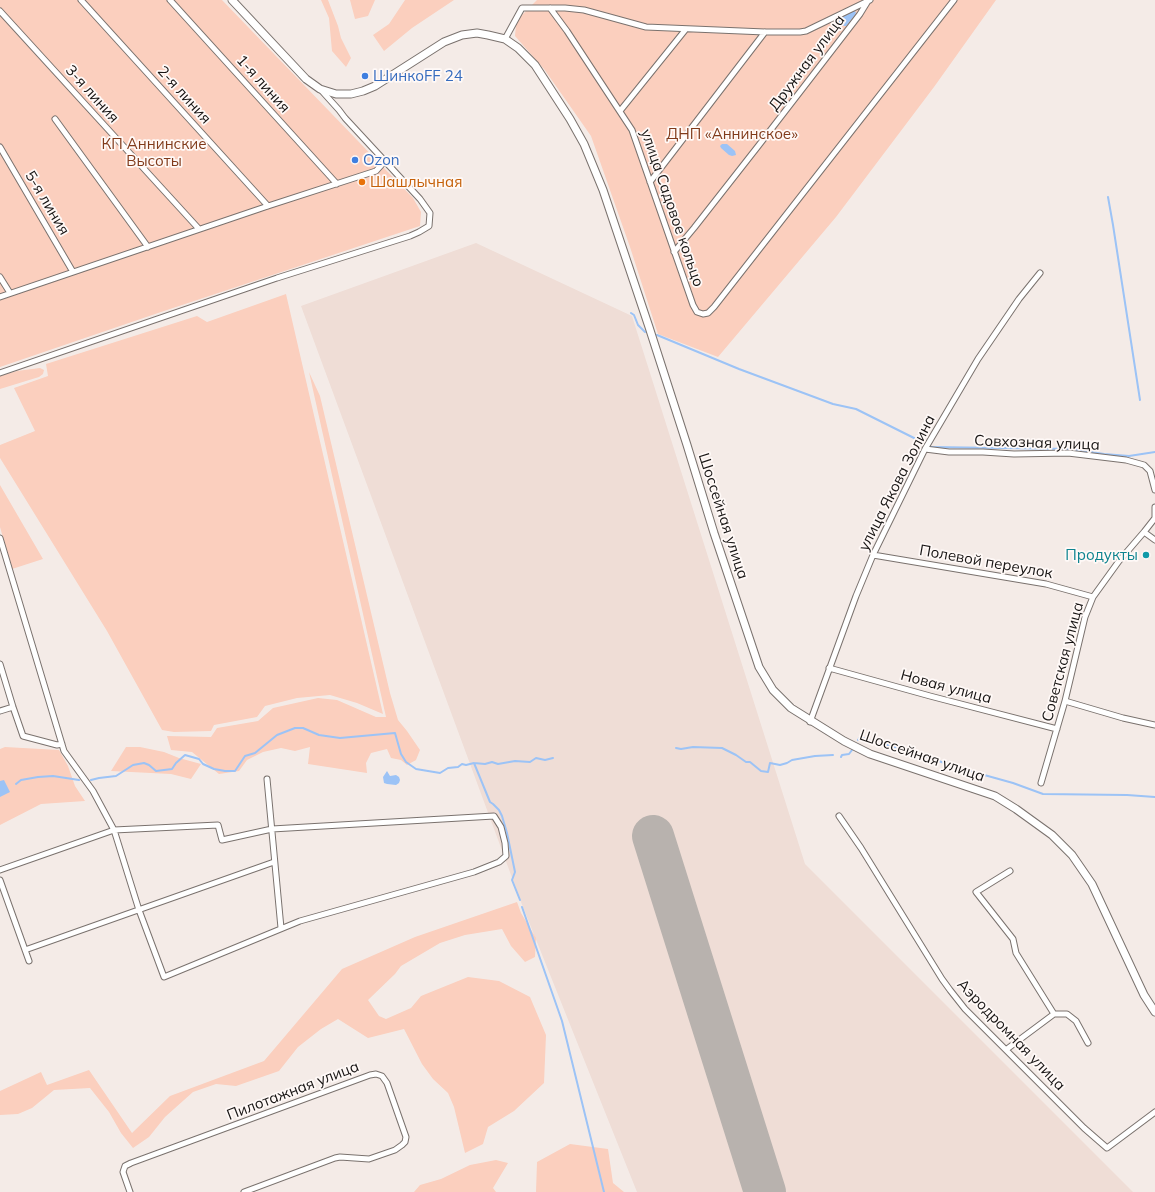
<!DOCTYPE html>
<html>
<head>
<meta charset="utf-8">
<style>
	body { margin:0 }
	canvas { display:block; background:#f4ebe7 }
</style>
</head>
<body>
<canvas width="1155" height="1192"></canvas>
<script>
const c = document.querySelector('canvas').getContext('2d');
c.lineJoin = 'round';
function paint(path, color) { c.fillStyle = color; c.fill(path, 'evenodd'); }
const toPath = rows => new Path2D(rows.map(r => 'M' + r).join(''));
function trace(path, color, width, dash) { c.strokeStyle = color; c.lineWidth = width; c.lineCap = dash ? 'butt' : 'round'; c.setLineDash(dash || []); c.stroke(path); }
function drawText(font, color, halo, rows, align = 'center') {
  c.font = font + ' Mulish,sans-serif'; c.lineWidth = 3.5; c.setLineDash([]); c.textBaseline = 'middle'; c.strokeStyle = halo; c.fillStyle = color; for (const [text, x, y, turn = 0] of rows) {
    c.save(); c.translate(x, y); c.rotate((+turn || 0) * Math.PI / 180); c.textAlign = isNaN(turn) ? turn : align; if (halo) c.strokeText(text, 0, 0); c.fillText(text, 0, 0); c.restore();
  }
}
paint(toPath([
	[476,243,632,316,805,864,1133,1192,637,1192,521,902,301,306]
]), '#efddd6');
paint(toPath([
	[0,0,222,0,413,198,421,212,420,226,161,312,0,367],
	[321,0,328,0,338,26,341,38,351,58,346,67,332,51,329,18],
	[350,0,375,0,368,16,355,19],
	[405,0,454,0,412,28,384,51,373,35,389,24],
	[537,0,996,0,934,87,836,217,718,357,658,334,630,247,591,136,544,69,515,36,516,25,520,17],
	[286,294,383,714,357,703,330,695,297,698,265,706,257,717,214,725,211,731,174,732,162,730,107,631,0,458,0,445,35,431,14,388,48,376,46,364,197,316,207,322],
	[40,368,44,370,43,374,39,377,0,389,0,376,17,371],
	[309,372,320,396,390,693,398,720,407,731,420,750,416,760,407,765,401,760,391,758,387,749,371,753,366,763,367,773,308,764,310,747,295,751,281,748,263,752,247,760,239,771,219,774,192,752,171,750,167,736,211,737,217,728,258,721,273,708,318,698,337,700,376,717,386,717],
	[0,486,0,485,43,559,12,569,0,527],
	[5,747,59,750,68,766,75,786,85,801,41,804,0,825,0,749],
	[126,747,140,747,164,752,179,758,201,764,191,779,171,774,111,771],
	[517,902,521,913,536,938,535,957,525,962,511,946,502,929,465,935,440,943,401,966,395,974,368,1000,379,1016,386,1019,411,1008,421,996,468,977,499,981,530,997,546,1035,544,1083,514,1111,488,1127,483,1144,465,1153,454,1107,448,1093,433,1079,422,1064,404,1029,368,1038,338,1019,321,1029,298,1047,279,1071,236,1086,216,1084,193,1092,165,1117,149,1137,133,1148,121,1133,109,1112,90,1088,54,1090,32,1108,18,1114,0,1115,0,1091,41,1072,47,1085,89,1070,132,1133,170,1096,264,1061,342,969,415,937],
	[570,1144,608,1149,613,1183,624,1192,536,1192,537,1162],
	[496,1160,508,1163,493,1188,496,1192,414,1192,420,1185,441,1179,470,1165]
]), '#fbcfbe');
paint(toPath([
	[854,11,856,12,855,15,846,26,844,26,839,22,839,19],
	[722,144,727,144,735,151,736,155,732,156,729,155,721,148,720,146],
	[387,771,390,776,396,775,399,777,400,780,399,783,396,785,387,784,384,783,383,777],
	[4,780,10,792,0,797,0,781]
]), '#9cc3f6');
trace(toPath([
	[1108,197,1113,225,1140,400],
	[631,313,634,315,638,325,645,332],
	[657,335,739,369,833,404,856,409,922,442],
	[930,447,1072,449,1104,454,1129,456,1155,452],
	[858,740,860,737,878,744,887,745,923,755,952,766,1013,783,1043,794,1127,795,1155,797],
	[676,748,681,749,693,747,722,748,736,755,746,762,750,762,761,771,768,772,770,763,780,765,787,763,792,760,815,756,833,755],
	[841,757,842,755,849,754,852,750],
	[474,763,490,802,493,804,499,810,502,816,507,833,515,872,512,880,520,900],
	[91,780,99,778,116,776,133,765,144,763,149,765,156,771,172,769,176,763,185,755,199,759,203,764,214,769,225,771,235,771,245,756,255,753,277,735,295,728,303,728,319,735,340,738,395,733,401,754,406,762,416,769,440,773,448,768,458,767,462,764,466,765,474,763,485,764,492,762,498,764,515,761,530,762,536,758,545,760,553,758],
	[16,784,21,780,38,777,53,776,79,780],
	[522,907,562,1021,604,1192]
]), '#9cc3f6', 2);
trace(toPath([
	[653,836,765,1192]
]), '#b8b2ae', 42);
const street = toPath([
	[81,0,268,206],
	[170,0,337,184],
	[550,8,567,31,632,130,693,305,697,312,703,314,708,313,714,307,954,0],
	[0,11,199,229],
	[505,39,522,8,565,8,584,10,646,27,765,32,800,32,806,31,870,0],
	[620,111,686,29],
	[55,119,148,247],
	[0,147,73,272],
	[650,182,765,32],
	[674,252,694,228,759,145,860,14,868,1],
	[0,277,10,293],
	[0,297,268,206,376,171,385,161],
	[0,373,277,278,410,236,419,232,429,226,430,213,420,199,345,118,339,110,321,90],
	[925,449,949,452,983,452,1014,454,1068,453,1126,460,1144,465,1150,471,1155,490],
	[1144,532,1155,540],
	[0,538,64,751,93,791,114,830,139,910,164,977,300,921,474,872,499,862,506,856,505,843,501,827,494,816,272,829,222,840,218,825,114,830,0,870],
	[873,555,1046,584,1093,597],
	[0,664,13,707,23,736,57,745,62,744],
	[829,668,930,696,1057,729],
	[1065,701,1123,718,1155,725],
	[0,711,13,707],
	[810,722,856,596,873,555,925,449,978,359,1019,299,1040,273],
	[267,779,281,928],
	[1041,783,1065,701,1085,617,1093,597,1119,561,1144,532,1155,518,1155,507],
	[839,816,861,848,942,979,950,990,965,1009,1084,1128,1107,1148,1155,1112],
	[1010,871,976,892,1013,939,1016,953,1054,1014,1067,1014,1076,1021,1088,1043],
	[0,880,29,961],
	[25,950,274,862],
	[1007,1049,1054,1014],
	[130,1192,123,1172,125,1166,131,1163,370,1075,376,1074,382,1076,387,1083,406,1137,405,1142,402,1145,395,1150,369,1159,340,1157,335,1158,244,1192]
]);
const secondary = toPath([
	[232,0,306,79,320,89,336,94,351,94,363,91,375,86,444,42,462,35,477,33,488,35,505,39,518,48,535,65,570,119,584,144,603,190,649,327,687,445,714,533,759,667,773,690,791,708,844,741,870,754,995,796,1016,809,1052,835,1072,855,1092,884,1144,995,1155,1012]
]);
trace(street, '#7a726e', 7);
trace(secondary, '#7a726e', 9);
trace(street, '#fff', 5);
trace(secondary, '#fff', 7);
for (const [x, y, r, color] of [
	[365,76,4,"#3f7fe0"],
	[355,160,4,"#3f7fe0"],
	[362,182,4,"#e8710a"],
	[1146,555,4,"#0f9aa8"]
]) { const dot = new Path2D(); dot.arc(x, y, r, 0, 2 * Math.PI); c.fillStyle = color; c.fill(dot); trace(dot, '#fff9f7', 1.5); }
drawText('15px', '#171413', '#fff9f7', [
	["Дружная улица",807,63,-53],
	["1-я линия",263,84,48],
	["3-я линия",92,94,48],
	["2-я линия",184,95,48],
	["5-я линия",47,203,59],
	["улица Садовое кольцо",672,208,71],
	["Совхозная улица",1037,443,2],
	["улица Якова Золина",897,483,-63],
	["Шоссейная улица",723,516,72],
	["Полевой переулок",986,562,10],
	["Советская улица",1063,662,-75],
	["Новая улица",946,687,15],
	["Шоссейная улица",922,756,19],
	["Аэродромная улица",1011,1035,46],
	["Пилотажная улица",293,1091,-21]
]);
drawText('15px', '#366cbe', '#fff9f7', [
	["ШинкоFF 24",373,76],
	["Ozon",363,160]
], 'left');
drawText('15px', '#813a1a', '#fff9f7', [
	["ДНП «Аннинское»",732,134],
	["КП Аннинские",154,144],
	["Высоты",154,161]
]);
drawText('15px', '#c56008', '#fff9f7', [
	["Шашлычная",370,182]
], 'left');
drawText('15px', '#0d838f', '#fff9f7', [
	["Продукты",1138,555]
], 'right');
</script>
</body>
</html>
